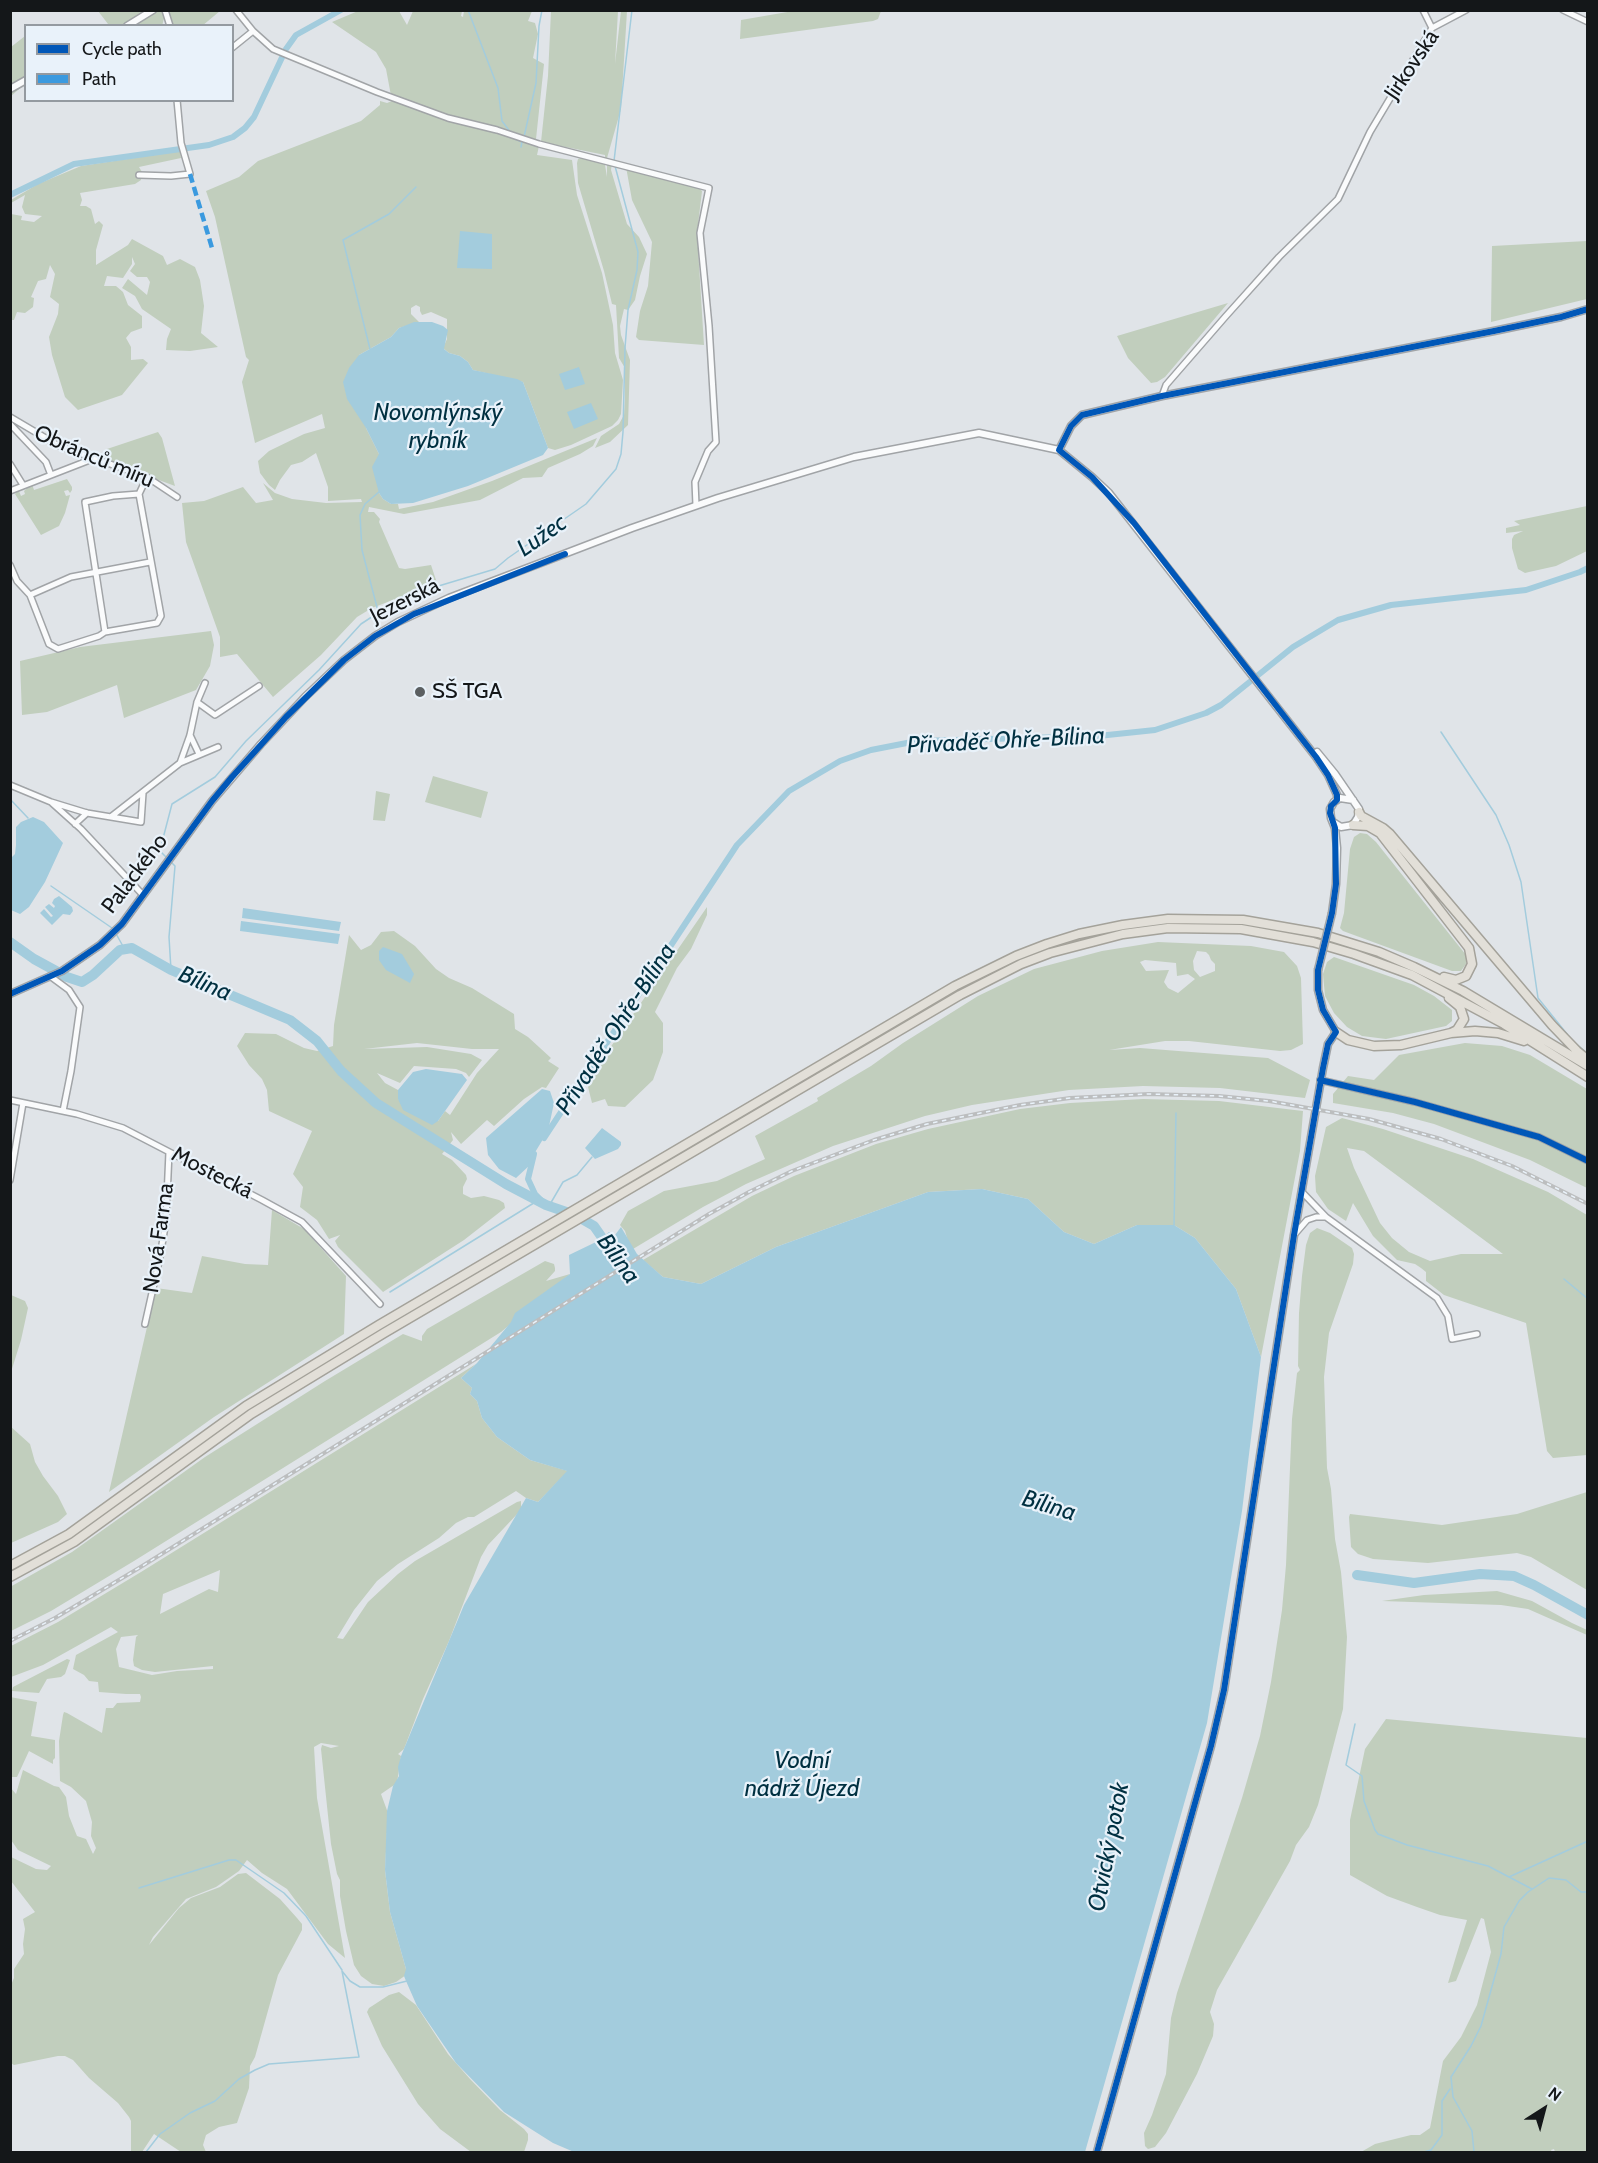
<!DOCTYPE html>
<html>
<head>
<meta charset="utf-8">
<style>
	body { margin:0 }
	#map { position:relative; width:1598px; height:2163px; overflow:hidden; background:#e0e4e8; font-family:Cabin,sans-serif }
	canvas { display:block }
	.frame { position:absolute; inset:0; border:12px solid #141719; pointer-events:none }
	.legend { position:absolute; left:24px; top:24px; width:210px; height:78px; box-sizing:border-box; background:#e9f2fa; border:2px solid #949aa0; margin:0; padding:8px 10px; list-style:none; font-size:18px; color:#141719 }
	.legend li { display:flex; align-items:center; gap:12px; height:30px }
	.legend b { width:30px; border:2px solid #949aa0 }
	.north { position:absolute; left:1514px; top:2079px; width:60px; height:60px; -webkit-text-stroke:4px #e9f2fa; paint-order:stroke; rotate:36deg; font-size:16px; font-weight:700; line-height:24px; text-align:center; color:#141719 }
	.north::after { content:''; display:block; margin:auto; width:21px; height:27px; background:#141719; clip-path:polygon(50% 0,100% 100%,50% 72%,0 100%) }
</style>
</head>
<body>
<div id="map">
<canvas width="1598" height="2163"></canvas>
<div class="frame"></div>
<ul class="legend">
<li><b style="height:8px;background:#0057b8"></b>Cycle path</li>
<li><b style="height:8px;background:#3b9adf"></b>Path</li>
</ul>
<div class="north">N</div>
</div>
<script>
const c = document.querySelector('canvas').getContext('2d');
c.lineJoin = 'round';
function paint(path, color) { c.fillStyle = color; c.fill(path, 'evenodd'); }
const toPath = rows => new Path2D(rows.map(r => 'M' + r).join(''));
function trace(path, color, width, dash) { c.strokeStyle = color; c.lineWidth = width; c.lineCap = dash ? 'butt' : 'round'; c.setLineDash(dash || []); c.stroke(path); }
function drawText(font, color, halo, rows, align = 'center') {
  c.font = font + ' Cabin,sans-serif'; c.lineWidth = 4.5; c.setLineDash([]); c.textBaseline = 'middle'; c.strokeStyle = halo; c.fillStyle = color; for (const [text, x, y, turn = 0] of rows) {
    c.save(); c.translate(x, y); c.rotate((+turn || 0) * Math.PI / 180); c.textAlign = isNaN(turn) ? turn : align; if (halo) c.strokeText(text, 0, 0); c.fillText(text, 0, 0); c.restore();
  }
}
paint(toPath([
	[799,10,881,10,881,11,878,19,873,21,740,39,741,20],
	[98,11,166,11,162,26,106,25,108,24],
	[168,11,220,11,202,26,172,25],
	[358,11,399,11,407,25,413,11,462,11,461,16,463,17,464,11,532,11,528,21,535,23,538,34,533,58,544,64,536,139,539,146,537,155,572,160,577,195,602,273,613,325,615,353,623,380,621,414,618,420,612,426,571,445,555,450,548,448,523,382,473,370,468,362,460,356,449,353,443,348,447,339,447,319,431,312,422,315,420,311,420,307,416,305,411,308,411,314,419,322,399,328,391,337,359,355,366,428,379,454,379,493,383,499,391,504,398,504,399,509,433,502,492,481,597,438,593,446,580,454,548,468,542,477,523,478,480,500,404,514,369,507,368,512,374,512,380,519,379,522,399,568,405,569,431,565,437,583,372,608,357,617,321,655,273,697,237,654,220,657,220,637,186,542,182,503,204,501,243,487,256,503,273,500,263,483,275,493,292,499,326,503,362,502,361,499,328,501,328,487,316,453,302,462,291,465,280,480,275,490,269,485,260,473,258,461,269,451,304,434,325,428,322,414,255,443,242,382,249,360,246,357,215,217,206,191,239,177,258,161,361,121,380,105,380,101,387,103,392,101,386,69,376,52,332,22],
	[551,11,618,11,615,64,621,11,627,11,621,109,605,165,607,177,607,162,612,163,611,170,627,224,639,237,647,254,640,276,635,300,628,310,624,309,620,326,621,335,630,360,628,425,610,442,595,448,601,436,619,424,624,415,625,400,625,368,619,358,616,305,612,304,604,271,578,183,577,163,578,159,583,157,605,161,605,155,541,142,548,76],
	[25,36,25,84,11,96,11,47],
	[180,151,181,158,139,167,142,172,141,180,135,184,80,193,82,200,80,206,86,206,91,209,95,224,99,221,103,225,96,250,96,265,128,245,132,239,163,256,167,265,180,259,195,267,200,280,204,306,201,333,218,347,190,351,166,350,167,339,171,329,142,309,135,296,122,288,128,279,147,295,150,282,147,277,137,277,130,271,135,264,132,257,132,264,123,278,107,276,104,286,116,286,123,292,128,305,142,316,142,328,131,332,126,338,131,347,131,360,143,359,148,363,122,395,78,410,65,397,52,355,49,337,58,314,59,304,50,297,55,274,50,265,46,279,38,281,31,297,34,298,33,307,25,313,17,312,14,320,11,320,11,214,22,216,21,220,34,222,42,216,25,214,22,207,25,195,11,203,11,200,38,184,81,166],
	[626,167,699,188,702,191,697,233,704,345,639,340,636,337,640,311,648,286,652,242,632,200],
	[1587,241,1587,299,1491,322,1492,246],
	[1228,303,1165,377,1157,382,1151,383,1128,358,1117,336],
	[158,432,162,438,175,486,102,459,107,449],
	[67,479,72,487,72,490,70,493,68,490,64,491,66,496,70,495,65,513,59,526,41,535,15,494,22,486,23,489,19,491,21,496,25,494,24,491,32,484,34,490],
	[1587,506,1587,551,1556,566,1529,572,1525,573,1518,569,1512,548,1512,539,1514,535,1523,531,1506,533,1506,528,1520,525,1514,521],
	[211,631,214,645,210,666,196,690,124,718,117,685,47,712,22,715,20,661,80,647],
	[433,776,488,792,481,818,425,802],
	[376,791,390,794,385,821,373,820],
	[1360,833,1367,834,1376,842,1466,955,1466,964,1461,971,1452,971,1343,931,1340,928,1344,913,1350,849,1354,837],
	[707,907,707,915,691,949,677,968,655,1012,663,1023,663,1052,653,1080,625,1107,608,1106,605,1099,592,1103,588,1087,601,1061],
	[394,931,415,946,436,969,449,978,472,988,514,1014,515,1029,528,1037,551,1058,548,1061,559,1068,546,1088,542,1087,524,1099,494,1126,487,1120,461,1144,451,1132,453,1140,442,1154,452,1160,466,1175,467,1179,463,1187,463,1194,471,1198,484,1196,499,1200,504,1203,505,1208,464,1240,383,1292,338,1247,335,1241,340,1235,329,1239,317,1220,300,1207,303,1187,293,1174,312,1131,269,1111,267,1090,262,1079,249,1065,237,1046,245,1033,276,1034,304,1048,317,1051,333,1046,334,1025,349,935,361,950,371,945,381,932],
	[417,1043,472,1049,499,1049,477,1073,450,1115,445,1111,438,1121,398,1099,398,1090,385,1083,377,1073,400,1083,414,1066,456,1069,466,1073,469,1077,482,1060,471,1054,427,1047,364,1049],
	[1158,942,1251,946,1284,952,1297,966,1301,978,1303,1044,1291,1050,1280,1051,1189,1041,1165,1041,1109,1050,1140,1048,1268,1058,1310,1080,1305,1098,1220,1088,1143,1086,1069,1090,972,1105,925,1116,833,1146,746,1184,703,1207,633,1249,628,1241,625,1231,620,1225,628,1211,664,1191,717,1181,765,1159,755,1136,818,1101,817,1098,871,1066,903,1043,978,996,1034,969,1102,951],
	[1197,951,1206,952,1209,955,1211,960,1215,964,1215,971,1200,977,1194,970,1193,961],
	[1145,960,1176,963,1177,976,1188,974,1195,979,1178,993,1168,988,1164,982,1169,970,1146,971,1140,962],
	[1334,957,1414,985,1434,996,1452,1010,1452,1021,1446,1026,1386,1039,1362,1036,1347,1027,1334,1013,1325,996,1323,974,1327,962],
	[1465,1043,1502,1046,1530,1055,1587,1089,1587,1188,1530,1160,1434,1124,1393,1113,1333,1103,1333,1094,1348,1076,1374,1080,1399,1055],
	[1143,1099,1219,1101,1303,1111,1300,1151,1261,1357,1236,1289,1195,1238,1174,1225,1137,1225,1094,1244,1064,1232,1028,1199,982,1189,928,1192,776,1247,701,1284,663,1277,643,1260,752,1196,794,1176,876,1144,928,1129,1020,1109,1070,1103],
	[1342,1118,1383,1129,1473,1159,1548,1192,1587,1215,1587,1455,1553,1458,1547,1451,1526,1323,1444,1295,1426,1281,1426,1272,1421,1268,1415,1264,1397,1260,1373,1236,1353,1203,1346,1221,1328,1209,1316,1192,1315,1176,1326,1127],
	[1347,1148,1364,1151,1503,1254,1461,1254,1430,1261,1409,1252,1392,1238,1380,1223,1354,1168],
	[272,1210,304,1229,346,1276,344,1334,214,1417,109,1492,156,1288,192,1293,202,1256,245,1264,268,1265],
	[1317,1228,1330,1233,1352,1248,1354,1254,1353,1264,1329,1333,1324,1377,1327,1468,1331,1489,1335,1539,1341,1572,1347,1637,1343,1709,1318,1805,1309,1827,1296,1845,1290,1861,1217,1990,1210,2012,1214,2024,1213,2036,1197,2074,1166,2133,1155,2147,1148,2149,1145,2146,1144,2133,1152,2115,1166,2074,1171,2018,1177,1993,1242,1798,1260,1736,1271,1682,1282,1610,1286,1565,1292,1419,1297,1373,1300,1370,1298,1366,1299,1313,1302,1276,1306,1245,1310,1233],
	[545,1261,554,1264,555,1268,555,1271,546,1281,570,1274,501,1332,134,1561,51,1611,11,1631,10,1587,72,1552,205,1457,325,1381,403,1334,422,1341,422,1336,427,1329],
	[11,1295,25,1301,28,1308,21,1340,11,1372],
	[476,1364,461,1378,472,1388,470,1394,477,1401,482,1418,497,1437,530,1460,568,1471,538,1502,526,1498,516,1491,474,1517,468,1517,456,1523,439,1538,398,1564,377,1581,354,1610,337,1638,343,1639,368,1602,398,1574,415,1561,517,1502,521,1501,521,1510,488,1545,481,1557,449,1641,423,1699,404,1749,398,1754,401,1756,397,1783,381,1794,388,1813,385,1870,390,1912,406,1969,406,1975,396,1982,384,1986,372,1984,361,1976,354,1965,346,1931,340,1896,340,1880,337,1874,331,1844,321,1749,322,1745,331,1748,339,1746,321,1743,314,1747,317,1798,345,1958,328,1944,287,1889,262,1873,247,1860,239,1871,216,1887,186,1899,153,1937,149,1945,179,1908,191,1898,220,1887,238,1874,246,1873,280,1899,297,1918,302,1924,302,1930,278,1975,255,2057,250,2066,249,2088,237,2123,219,2127,206,2135,203,2145,206,2152,181,2152,154,2134,142,2152,131,2152,131,2121,129,2117,118,2103,89,2078,73,2060,65,2056,58,2056,14,2065,11,2063,11,1985,14,1978,14,1969,24,1954,23,1944,25,1929,23,1919,35,1912,11,1881,11,1857,36,1869,47,1870,51,1866,18,1850,11,1840,10,1787,16,1794,23,1770,54,1786,59,1787,66,1797,69,1816,77,1836,86,1839,93,1854,96,1848,91,1836,92,1822,86,1801,71,1787,60,1781,59,1741,63,1715,64,1712,67,1713,102,1733,106,1708,113,1708,117,1703,140,1702,141,1697,140,1694,126,1694,99,1692,98,1682,89,1681,84,1675,73,1669,76,1655,118,1632,111,1627,43,1665,11,1677,11,1646,58,1622,141,1572],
	[220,1570,218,1592,209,1589,160,1614,163,1594],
	[138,1635,136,1637,133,1660,134,1666,142,1670,155,1672,213,1666,213,1669,177,1671,152,1675,119,1667,116,1649,121,1637],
	[10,1426,30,1444,35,1462,43,1476,58,1496,67,1514,58,1522,11,1543],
	[1587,1492,1587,1590,1531,1557,1517,1553,1428,1563,1373,1559,1358,1554,1351,1547,1349,1517,1350,1514,1442,1525,1517,1514],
	[1497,1591,1532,1601,1572,1623,1587,1630,1587,1635,1528,1609,1501,1605,1382,1601,1424,1595],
	[67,1659,70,1660,65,1674,61,1677,47,1679,39,1693,12,1691,13,1687],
	[10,1697,37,1702,31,1736,55,1740,55,1758,53,1760,53,1764,29,1751,17,1777,11,1777],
	[1386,1719,1587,1738,1587,2152,1555,2152,1554,2149,1551,2150,1552,2152,1361,2152,1375,2144,1411,2135,1420,2135,1430,2128,1443,2061,1461,2037,1477,2005,1491,1952,1484,1919,1481,1918,1456,1981,1448,1983,1467,1920,1440,1915,1417,1907,1387,1896,1350,1875,1350,1820,1365,1749],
	[399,1992,416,2005,448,2054,470,2079,500,2110,524,2129,528,2134,528,2140,524,2152,471,2152,440,2129,418,2104,382,2046,367,2012,369,2008,389,1995]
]), '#c1cebd');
paint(toPath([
	[460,231,492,234,492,269,457,268],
	[414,322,432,322,443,326,448,330,444,349,449,353,460,356,468,362,473,370,517,379,523,382,548,448,543,455,468,486,413,503,391,504,383,499,379,493,372,467,379,454,366,428,347,399,343,382,349,368,359,355,391,337,399,328],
	[579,367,585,384,565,390,559,374],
	[591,403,598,419,574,429,567,412],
	[33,817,44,822,63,843,45,882,29,907,20,914,11,910,11,858,15,854,16,845,16,827,21,822],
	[59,896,72,907,73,911,70,915,63,914,52,925,40,913,44,909,51,917,53,916,45,907,49,904,54,908,55,906,52,903,54,899],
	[243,908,341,922,339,931,242,918],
	[241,921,340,934,338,944,240,931],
	[383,947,402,954,414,974,410,983,386,970,379,960,379,951],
	[426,1069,462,1074,467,1080,438,1121,432,1125,403,1110,398,1099,398,1090,413,1072],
	[542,1089,550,1091,554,1103,548,1131,534,1154,530,1165,516,1178,499,1169,488,1155,486,1138],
	[602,1128,621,1142,621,1145,618,1149,595,1159,585,1148],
	[982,1189,1028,1199,1064,1232,1094,1244,1137,1225,1174,1225,1195,1238,1236,1289,1261,1357,1242,1511,1207,1723,1085,2152,574,2152,553,2143,504,2112,456,2063,417,2006,406,1981,404,1976,406,1969,390,1912,385,1870,387,1811,393,1786,399,1776,398,1767,401,1756,464,1605,526,1498,538,1502,567,1471,530,1460,497,1437,482,1418,477,1401,470,1394,472,1388,461,1378,477,1363,511,1322,515,1313,570,1274,569,1255,598,1241,609,1232,615,1235,621,1227,637,1254,663,1277,701,1284,776,1247,928,1192]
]), '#a3ccdd');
trace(toPath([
	[468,10,498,88,502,121,511,133],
	[524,137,536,83,539,26,542,10],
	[515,139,522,142,521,147],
	[614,161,632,10],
	[370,349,343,240,389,214,416,187],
	[378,611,362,550,360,515,365,504,380,491],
	[1441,732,1496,815,1509,845,1521,882,1538,998,1567,1034],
	[10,799,28,818],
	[166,857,161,852,161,846,172,804,215,777,246,741,319,670,361,624,402,597,495,569,508,558,586,504,616,469,621,454,623,432,625,348,628,310,637,270,638,252,615,166],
	[170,861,175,866,169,937,171,970],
	[51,886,112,928],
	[115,932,124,948],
	[1574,1042,1588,1054],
	[549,1206,563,1182,577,1175,592,1157],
	[1174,1226,1176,1113],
	[1564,1279,1588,1299],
	[390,1292,537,1201],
	[1355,1724,1346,1765,1362,1776,1364,1801,1375,1830,1378,1834,1407,1845,1488,1866,1532,1889],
	[1509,1877,1588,1841],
	[139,1888,229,1860,236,1860,284,1893,306,1916,342,1970],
	[146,2152,160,2134,190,2113,215,2101,239,2079,255,2070,269,2064,359,2057,342,1971,350,1981,360,1987,383,1987,407,1981],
	[1424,2152,1431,2150,1442,2135,1442,2101,1450,2089],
	[1474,2152,1472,2131,1453,2097,1451,2077,1471,2046,1481,2026,1501,1954,1504,1927,1519,1901,1528,1892,1549,1878,1566,1880,1581,1892,1588,1892]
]), '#a3ccdd', 1.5);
trace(toPath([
	[10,195,74,164,209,145,233,137,245,128,254,117,286,49,296,35,341,10],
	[544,1138,737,845,789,791,840,761,871,750,917,741,1098,736,1155,730,1206,713,1221,705,1293,647,1338,620,1391,605,1526,590,1580,572,1588,568],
	[534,1154,528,1179,535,1194,546,1205]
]), '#a3ccdd', 6);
trace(toPath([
	[10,942,34,959,67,977,82,982,93,975,120,950,132,948,171,970,290,1020,317,1041,341,1071,376,1103,506,1184,546,1205,575,1215,594,1226,610,1249],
	[1357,1575,1414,1583,1480,1574,1514,1576,1534,1585,1588,1615]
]), '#a3ccdd', 10);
const minor = toPath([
	[165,10,170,26],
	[236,10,253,31,273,49,377,92,448,118,497,130,539,144,709,188,700,233,709,326,716,442,708,451,695,482,696,505],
	[1423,10,1432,28],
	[1563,10,1588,22],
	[232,48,253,31],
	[139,175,171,176,190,174,181,143,177,100],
	[1162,396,1166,385,1226,316,1279,257,1338,199,1370,132,1432,28,1466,10],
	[10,417,59,446,147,477,177,497],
	[10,424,46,462,51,475],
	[10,464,23,485],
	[10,491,95,458],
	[10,565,17,581,30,595,49,644,58,649,99,636,105,632,85,502,113,496,139,494],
	[30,595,71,577,150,562],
	[105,632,157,623,161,616,139,494,147,477],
	[197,702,215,715,259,686],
	[190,735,199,754],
	[180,763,190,735,197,702,205,683],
	[10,785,51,802,87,813,141,822,143,793],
	[52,803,81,829,143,895],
	[112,816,180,763,218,747],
	[75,824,87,813],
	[50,976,69,990,80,1007,71,1071,63,1111],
	[1320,1080,1415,1102,1539,1137,1588,1161],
	[10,1100,77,1114,123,1128,262,1200,302,1222,380,1304],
	[10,1180,23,1103],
	[1326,1217,1437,1298,1448,1316,1452,1339,1477,1334],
	[1294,1235,1307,1220,1316,1217,1326,1217,1302,1192],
	[145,1324,160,1257,166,1220,169,1152]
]);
const tertiary = toPath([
	[127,26,153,10],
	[10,89,26,80],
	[1059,450,1071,426,1082,415,1162,396,1494,331,1561,317,1588,309],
	[1317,752,1335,774,1359,809,1358,817,1353,825,1341,827,1333,822],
	[1332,913,1336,884,1337,848,1335,828,1331,818,1330,809,1334,802,1340,798,1353,800],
	[10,994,62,971,100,945,122,924,212,801,261,744,305,697,344,660,375,636,398,622,449,598,632,528,718,498,854,457,979,433,1059,450,1092,477,1109,493,1316,757,1328,775,1337,795,1337,800],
	[1097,2152,1211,1746,1224,1690,1294,1235,1323,1068,1328,1044,1336,1032,1323,1010,1318,990,1318,970]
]);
const trunk = toPath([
	[1359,812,1361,816,1383,828,1390,834,1552,1025,1577,1051,1588,1060],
	[1353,825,1368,826,1380,833,1469,948,1472,964,1466,976,1456,980,1444,977],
	[1449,998,1460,1007,1464,1019,1457,1030,1451,1033],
	[1336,1032,1348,1040,1374,1046,1401,1045,1451,1033,1475,1031,1498,1033,1524,1041],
	[10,1566,69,1534,246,1406,379,1325,955,986,1016,956,1047,944,1079,934,1123,925,1168,919,1243,920,1318,933,1379,952,1414,967,1463,991,1588,1066],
	[10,1577,74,1542,251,1414,384,1333,960,995,1021,964,1050,953,1123,934,1168,928,1241,929,1313,942,1354,954,1412,975,1504,1024,1588,1077]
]);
trace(minor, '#a1a4a7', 8);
trace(tertiary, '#a1a4a7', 9);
trace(trunk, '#a4a29a', 11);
trace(minor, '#fafbfc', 5);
trace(tertiary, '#fafbfc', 6);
trace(trunk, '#e2dfd8', 8);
const rail = toPath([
	[10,1641,55,1618,139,1568,709,1214,749,1192,792,1171,874,1140,927,1124,1020,1105,1070,1098,1149,1094,1219,1096,1269,1101,1369,1119,1441,1139,1512,1166,1588,1204]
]);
trace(rail, '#bcbebf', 4);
trace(rail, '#e9f2fa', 1.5, [4.5]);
const tertiaryBridge = toPath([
	[1318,970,1332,913]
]);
trace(tertiaryBridge, '#a1a4a7', 9, []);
trace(tertiaryBridge, '#fafbfc', 6);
trace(toPath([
	[190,174,212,248]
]), '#3b9adf', 4.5, [9, 4.5]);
trace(toPath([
	[10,994,62,971,100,945,122,924,212,801,232,777,286,717,344,660,375,636,414,614,565,554],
	[1320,1080,1415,1102,1539,1137,1588,1161],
	[1097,2152,1211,1746,1224,1690,1294,1235,1323,1068,1328,1044,1336,1032,1323,1010,1318,990,1318,970,1332,913,1336,884,1335,828,1330,813,1331,806,1337,800,1337,795,1328,775,1316,757,1134,523,1092,477,1059,450,1071,426,1082,415,1162,396,1494,331,1561,317,1588,309]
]), '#0057b8', 6);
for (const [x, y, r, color] of [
	[420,692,6,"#5b5f61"]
]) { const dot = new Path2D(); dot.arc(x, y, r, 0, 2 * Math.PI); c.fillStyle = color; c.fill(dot); trace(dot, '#e9f2fa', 2); }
drawText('22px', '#141719', '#e9f2fa', [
	["Jirkovská",1412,65,-56],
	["Obránců míru",94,457,23],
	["Jezerská",405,601,-27],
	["Palackého",135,874,-53],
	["Mostecká",212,1173,27],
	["Nová Farma",159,1238,-82]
]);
drawText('22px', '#141719', '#e9f2fa', [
	["SŠ TGA",432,692]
], 'left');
drawText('italic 24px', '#003041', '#e9f2fa', [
	["Novomlýnský",438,413],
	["rybník",438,441],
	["Lužec",542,536,-35],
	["Přivaděč Ohře-Bílina",1006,741,-3],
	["Bílina",205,984,23],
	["Přivaděč Ohře-Bílina",616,1029,-57],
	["Bílina",618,1259,54],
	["Bílina",1049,1506,17],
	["Vodní",802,1761],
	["nádrž Újezd",802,1789],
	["Otvický potok",1109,1847,-79]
]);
</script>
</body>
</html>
